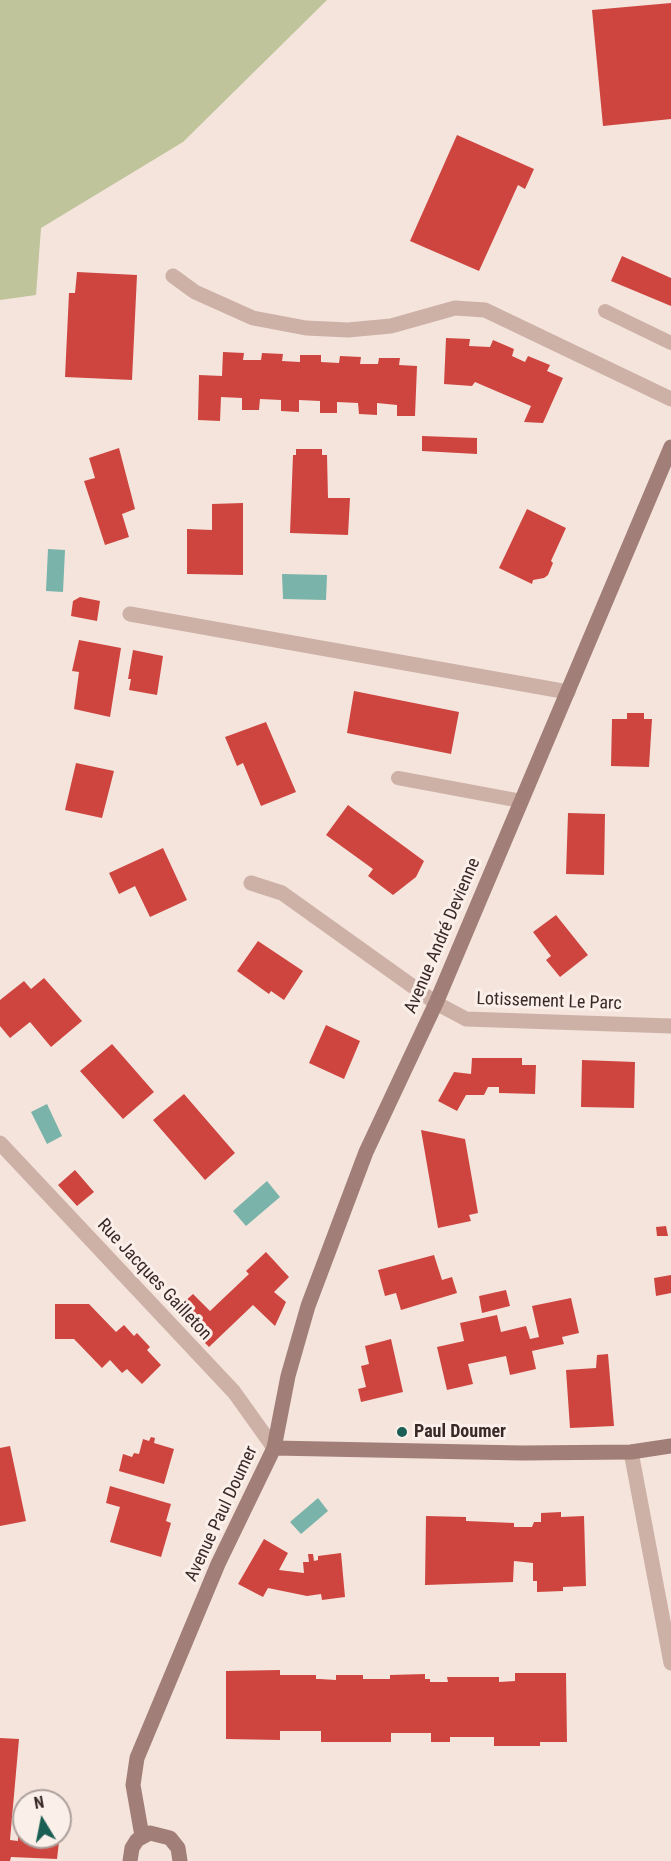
<!DOCTYPE html>
<html>
<head>
<meta charset="utf-8">
<style>
	body { margin:0 }
	#map { position:relative; width:671px; height:1861px; overflow:hidden; background:#f4e4dc; font-family:"Roboto Condensed",sans-serif }
	canvas { display:block }
	.north { position:absolute; left:12px; top:1789px; width:60px; height:60px; box-sizing:border-box; background:#fbefe9; border:2px solid #ada09c; border-radius:50%; rotate:350deg; font-size:16px; font-weight:700; line-height:24px; text-align:center; color:#392a28 }
	.north::after { content:''; display:block; margin:auto; width:21px; height:27px; background:#1b5e54; clip-path:polygon(50% 0,100% 100%,50% 72%,0 100%) }
</style>
</head>
<body>
<div id="map">
<canvas width="671" height="1861"></canvas>
<div class="north">N</div>
</div>
<script>
const c = document.querySelector('canvas').getContext('2d');
c.lineJoin = 'round';
function paint(path, color) { c.fillStyle = color; c.fill(path, 'evenodd'); }
const toPath = rows => new Path2D(rows.map(r => 'M' + r).join(''));
function trace(path, color, width, dash) { c.strokeStyle = color; c.lineWidth = width; c.lineCap = dash ? 'butt' : 'round'; c.setLineDash(dash || []); c.stroke(path); }
function drawText(font, color, halo, rows, align = 'center') {
  c.font = font + ' "Roboto Condensed",sans-serif'; c.lineWidth = 6; c.setLineDash([]); c.textBaseline = 'middle'; c.strokeStyle = halo; c.fillStyle = color; for (const [text, x, y, turn = 0] of rows) {
    c.save(); c.translate(x, y); c.rotate((+turn || 0) * Math.PI / 180); c.textAlign = isNaN(turn) ? turn : align; if (halo) c.strokeText(text, 0, 0); c.fillText(text, 0, 0); c.restore();
  }
}
paint(toPath([
	[0,0,327,0,183,142,41,228,36,295,0,300]
]), '#bfc49b');
paint(toPath([
	[48,549,65,550,63,592,46,591],
	[282,574,327,575,326,600,283,599],
	[47,1104,62,1136,47,1144,31,1112],
	[267,1181,280,1197,246,1226,233,1211],
	[318,1498,328,1511,301,1534,290,1522]
]), '#79b3a9');
paint(toPath([
	[671,3,671,119,603,126,592,10],
	[457,135,534,169,525,189,518,185,479,271,410,241],
	[622,256,671,278,671,306,611,281],
	[77,272,137,275,132,380,65,377,69,293,75,293],
	[446,338,470,339,469,346,490,347,493,340,514,349,512,356,525,362,528,356,550,365,547,371,563,378,543,423,524,422,531,406,475,382,472,386,444,384],
	[223,352,244,353,243,360,261,360,262,353,283,354,282,361,300,362,300,355,321,355,321,362,339,363,340,356,361,357,360,364,378,364,379,358,400,358,399,365,417,366,415,416,397,416,397,405,377,403,377,415,359,414,358,403,337,402,337,413,320,413,320,401,299,400,299,412,281,411,281,400,260,399,259,410,242,410,242,398,221,397,220,421,198,420,199,375,222,376],
	[422,436,477,438,477,454,422,451],
	[119,448,135,509,122,514,129,537,105,545,84,481,95,478,89,458],
	[296,449,322,449,322,455,327,455,328,498,350,498,348,535,290,533,293,455,296,455],
	[243,503,243,575,187,574,187,529,212,530,212,504],
	[527,509,566,528,551,561,553,563,548,575,544,578,533,580,532,584,499,568],
	[80,597,100,601,97,621,71,616,73,601],
	[79,640,121,648,110,717,74,709,79,672,72,671],
	[133,650,163,656,157,695,129,690,131,679,128,679],
	[354,691,459,712,451,754,347,733],
	[627,713,644,713,644,719,652,719,649,767,611,766,612,719,627,719],
	[266,722,296,792,261,806,243,763,237,766,225,737],
	[76,763,114,771,102,818,65,810],
	[348,805,424,861,416,877,393,895,368,876,373,869,326,835],
	[568,813,605,814,604,875,566,874],
	[163,848,187,900,150,917,135,886,119,894,109,873],
	[556,915,588,955,560,977,546,960,551,956,533,932],
	[258,941,303,971,284,1000,271,991,269,994,237,971],
	[44,978,82,1021,51,1047,30,1022,10,1038,0,1026,0,1000,24,981,31,989],
	[326,1025,360,1041,344,1079,309,1063],
	[112,1044,154,1092,123,1119,80,1071],
	[472,1058,522,1058,522,1065,536,1065,535,1094,499,1093,499,1087,488,1087,484,1095,466,1095,457,1111,438,1101,454,1072,471,1074],
	[582,1060,635,1062,634,1108,581,1107],
	[184,1094,235,1153,205,1180,153,1120],
	[421,1130,465,1139,478,1213,469,1215,471,1221,438,1228],
	[75,1170,94,1192,77,1206,58,1185],
	[666,1226,668,1236,657,1236,656,1227],
	[266,1252,289,1277,274,1292,286,1302,275,1326,253,1305,209,1347,174,1311,193,1294,210,1311,249,1274,246,1271],
	[434,1255,442,1280,452,1277,457,1293,401,1310,396,1293,385,1296,378,1270],
	[671,1275,671,1293,656,1296,654,1278],
	[506,1290,510,1306,482,1313,479,1296],
	[571,1298,579,1333,562,1337,564,1344,532,1351,536,1369,510,1375,506,1356,468,1364,473,1384,447,1390,437,1347,464,1341,460,1323,497,1315,501,1332,526,1326,530,1339,539,1337,532,1306],
	[55,1304,89,1304,116,1332,124,1325,134,1336,137,1333,150,1347,147,1350,161,1365,142,1384,127,1369,122,1373,110,1360,102,1368,74,1339,55,1339],
	[391,1339,403,1392,361,1402,358,1389,366,1387,361,1366,369,1364,365,1346],
	[608,1354,614,1426,570,1428,566,1370,596,1368,597,1355],
	[151,1437,155,1438,154,1443,174,1449,164,1484,119,1471,123,1454,132,1457,134,1453,139,1454,143,1439,149,1441],
	[10,1446,26,1521,0,1526,0,1448],
	[110,1486,171,1504,166,1521,171,1523,161,1557,110,1542,120,1507,106,1503],
	[561,1512,561,1517,584,1516,586,1586,563,1587,563,1591,537,1592,537,1581,533,1581,533,1563,514,1561,513,1582,425,1585,426,1516,466,1517,466,1521,514,1523,514,1527,532,1527,534,1522,541,1522,541,1513],
	[264,1539,288,1553,279,1570,304,1573,303,1562,309,1562,308,1554,313,1554,314,1561,318,1560,318,1556,341,1553,345,1597,322,1600,321,1594,307,1596,268,1588,263,1597,238,1584],
	[280,1670,280,1675,316,1675,316,1679,320,1679,336,1680,336,1675,363,1675,363,1679,390,1679,390,1675,425,1674,425,1679,430,1679,430,1682,448,1682,447,1677,499,1677,499,1682,515,1681,515,1673,566,1673,567,1742,540,1742,540,1746,494,1746,494,1737,450,1737,450,1742,431,1742,431,1733,391,1733,391,1742,321,1742,321,1731,280,1731,280,1740,226,1739,226,1671],
	[0,1738,19,1739,10,1840,18,1841,18,1826,24,1826,24,1837,40,1837,40,1842,59,1842,57,1859,11,1857,10,1861,0,1861]
]), '#ce4540');
trace(toPath([
	[605,311,671,343],
	[398,778,521,801]
]), '#cdb1a7', 14);
trace(toPath([
	[173,276,195,292,253,318,306,328,348,330,391,326,455,308,485,310,671,399],
	[130,614,568,692],
	[251,883,282,893,436,1003,466,1019,671,1026],
	[0,1143,234,1392,274,1448],
	[631,1452,671,1663]
]), '#cdb1a7', 15);
trace(toPath([
	[274,1448,522,1453,631,1452,671,1446],
	[142,1836,133,1785,137,1758,218,1564,274,1448,288,1376,308,1306,366,1152,436,1003,671,447],
	[130,1861,132,1848,137,1840,150,1833,170,1838,178,1848,180,1861]
]), '#a17e78', 15);
for (const [x, y, r, color] of [
	[402,1432,6,"#1b5e54"]
]) { const dot = new Path2D(); dot.arc(x, y, r, 0, 2 * Math.PI); c.fillStyle = color; c.fill(dot); trace(dot, '#fbefe9', 2); }
drawText('18px', '#392a28', '#fbefe9', [
	["Avenue André Devienne",443,936,-67],
	["Lotissement Le Parc",549,1002,2],
	["Rue Jacques Gailleton",154,1280,47],
	["Avenue Paul Doumer",222,1514,-65]
]);
drawText('bold 18px', '#392a28', '#fbefe9', [
	["Paul Doumer",414,1432]
], 'left');
</script>
</body>
</html>
